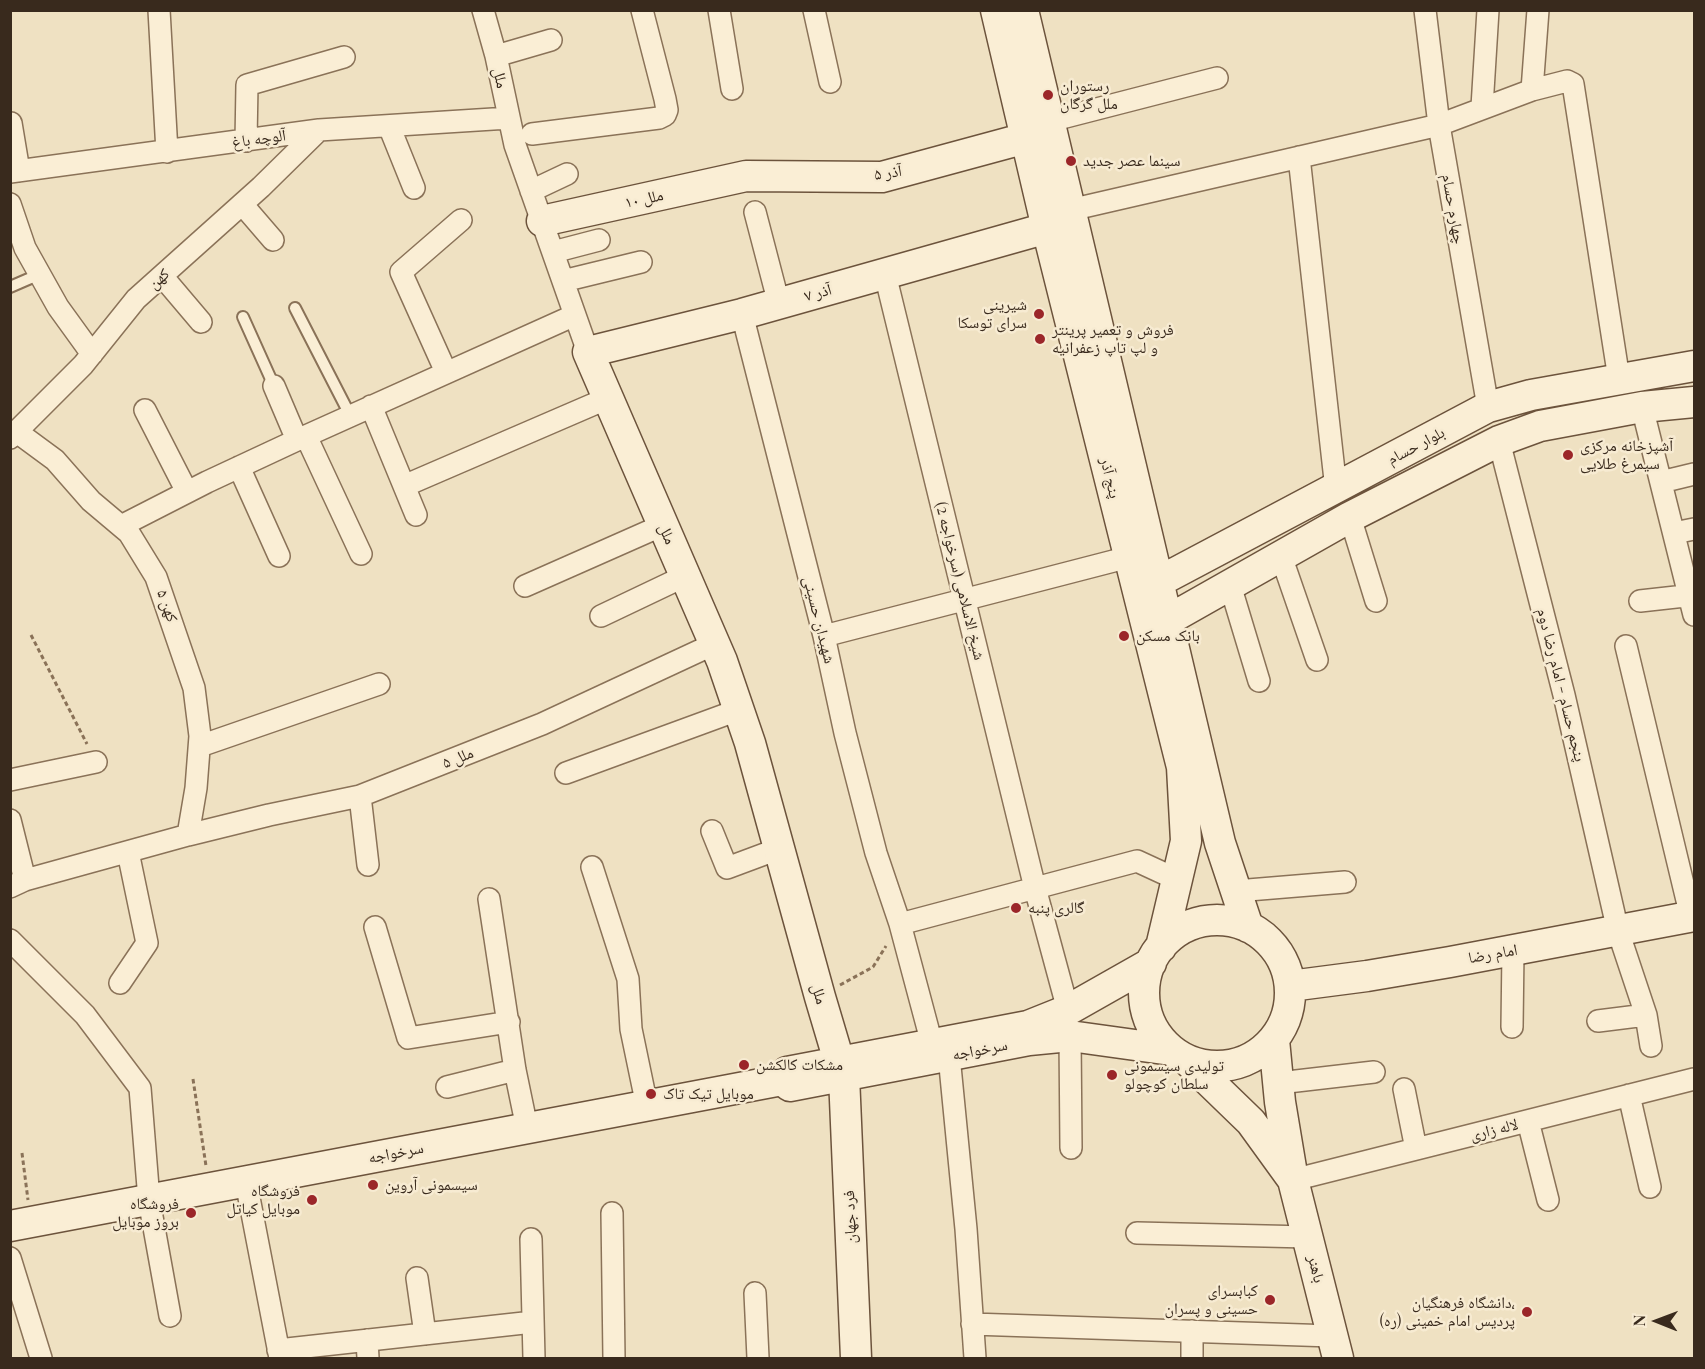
<!DOCTYPE html>
<html>
<head>
<meta charset="utf-8">
<style>
	body { margin:0 }
	#map { position:relative; width:1705px; height:1369px; overflow:hidden; background:#efe1c2; font-family:"Playfair Display",serif }
	canvas { display:block }
	.frame { position:absolute; inset:0; border:12px solid #392a1d; pointer-events:none }
	.north { position:absolute; left:1627px; top:1291px; width:60px; height:60px; -webkit-text-stroke:4px #f7ebd2; paint-order:stroke; rotate:271deg; font-size:16px; font-weight:700; line-height:24px; text-align:center; color:#392a1d }
	.north::after { content:''; display:block; margin:auto; width:21px; height:27px; background:#392a1d; clip-path:polygon(50% 0,100% 100%,50% 72%,0 100%) }
</style>
</head>
<body>
<div id="map">
<canvas width="1705" height="1369"></canvas>
<div class="frame"></div>
<div class="north">N</div>
</div>
<script>
const c = document.querySelector('canvas').getContext('2d');
c.lineJoin = 'round';
const toPath = rows => new Path2D(rows.map(r => 'M' + r).join(''));
function trace(path, color, width, dash) { c.strokeStyle = color; c.lineWidth = width; c.lineCap = dash ? 'butt' : 'round'; c.setLineDash(dash || []); c.stroke(path); }
function drawText(font, color, halo, rows, align = 'center') {
  c.font = font + ' "Playfair Display","Noto Naskh Arabic",serif'; c.lineWidth = 5; c.setLineDash([]); c.textBaseline = 'middle'; c.strokeStyle = halo; c.fillStyle = color; for (const [text, x, y, turn = 0] of rows) {
    c.save(); c.translate(x, y); c.rotate((+turn || 0) * Math.PI / 180); c.textAlign = isNaN(turn) ? turn : align; if (halo) c.strokeText(text, 0, 0); c.fillText(text, 0, 0); c.restore();
  }
}
const lane = toPath([
	[10,287,40,274],
	[295,308,350,415],
	[243,317,274,386]
]);
const street = toPath([
	[159,10,167,152],
	[483,10,496,56,515,145,588,352],
	[719,10,732,89],
	[814,10,830,82],
	[1425,10,1439,125,1488,407],
	[496,56,551,40],
	[1532,90,1538,10],
	[1482,107,1488,10],
	[1050,121,1217,78],
	[11,123,19,171],
	[389,126,414,188],
	[532,134,659,118,665,115,667,110,665,99,642,10],
	[246,141,247,85,344,57],
	[1299,157,1336,489],
	[10,172,319,130,509,118],
	[531,191,567,174],
	[10,204,25,248,58,307,92,354],
	[242,204,273,240],
	[1070,210,1439,125,1532,90,1567,81,1573,84,1619,379],
	[755,212,779,304],
	[553,252,599,240],
	[885,274,1035,888,1068,1010],
	[162,276,201,322],
	[563,281,641,262],
	[742,314,824,636,845,733,876,853,900,924,932,1044],
	[446,372,401,272,461,220],
	[274,386,297,440],
	[371,406,416,515],
	[1642,407,1694,615],
	[145,410,187,492],
	[17,432,55,460,91,501,129,533,156,577,194,688,200,736,196,788,188,835],
	[306,436,361,554],
	[10,438,83,365,136,299,261,187,319,130],
	[1499,441,1564,695,1618,931,1646,1015,1651,1046],
	[239,467,279,556],
	[1661,482,1694,474],
	[404,486,608,398],
	[1350,517,1376,601],
	[121,526,207,482,297,440,575,315],
	[1674,533,1694,529],
	[1281,556,1317,660],
	[1230,585,1259,681],
	[525,586,663,525],
	[1640,601,1694,595],
	[601,616,685,576],
	[824,636,1129,557],
	[1626,646,1691,917],
	[200,746,379,684],
	[566,773,738,710],
	[10,780,96,762],
	[360,796,368,865],
	[10,820,25,880],
	[712,831,727,868,778,849],
	[592,867,628,979,631,1029,647,1106],
	[10,887,25,880,188,835,269,815,360,796,542,724,714,644],
	[1236,891,1345,882],
	[489,899,515,1070,527,1128],
	[900,924,1137,861,1176,879],
	[375,927,408,1038,509,1022],
	[10,940,85,1015,140,1088,149,1200,170,1316],
	[120,983,147,943,128,852],
	[1598,1021,1646,1015],
	[1512,1027,1513,951],
	[1070,1036,1071,1148],
	[949,1056,966,1229,975,1358],
	[1279,1083,1374,1072],
	[447,1087,515,1070],
	[1404,1089,1416,1149],
	[1629,1095,1650,1187],
	[1528,1121,1548,1200],
	[1293,1180,1694,1079],
	[246,1182,280,1358],
	[612,1213,614,1358],
	[1137,1233,1308,1237],
	[531,1239,534,1358],
	[10,1258,41,1358],
	[417,1278,425,1334],
	[755,1293,758,1358],
	[972,1324,1332,1336],
	[1192,1331,1192,1358],
	[367,1340,368,1358],
	[278,1350,533,1322]
]);
const secondary = toPath([
	[996,10,1047,228,1182,767,1186,841,1161,947],
	[1023,10,1220,843,1248,927],
	[542,221,746,176,882,177,1026,138],
	[1158,582,1488,407,1531,395,1694,366],
	[1168,620,1350,517,1499,441,1540,426,1642,407,1694,402],
	'1144 993a73 73 0 1 1 146 0a73 73 0 1 1-146 0Z',
	[1151,963,1068,1010,1028,1026,787,1072,782,1080,790,1086,1029,1040,1070,1036,1171,1050],
	[1290,986,1367,976,1450,962,1694,916],
	[1187,1060,1251,1122,1293,1180,1280,1102,1274,1040],
	[839,1061,820,997,750,743,722,661,588,352,742,314,1047,228],
	[844,1076,856,1358],
	[1293,1180,1338,1358],
	[10,1226,782,1080]
]);
trace(lane, '#8a7258', 14);
trace(street, '#8a7258', 24);
trace(secondary, '#6c533c', 33);
trace(toPath([
	[31,635,87,744],
	[840,985,873,967,886,946],
	[193,1079,206,1166],
	[22,1153,28,1200]
]), '#8a7258', 3, [4.5, 3]);
trace(lane, '#faeed5', 10);
trace(street, '#faeed5', 21);
trace(secondary, '#faeed5', 30);
for (const [x, y, r, color] of [
	[1048,95,6,"#9b2629"],
	[1071,161,6,"#9b2629"],
	[1039,314,6,"#9b2629"],
	[1040,339,6,"#9b2629"],
	[1568,455,6,"#9b2629"],
	[1124,636,6,"#9b2629"],
	[1016,908,6,"#9b2629"],
	[744,1065,6,"#9b2629"],
	[1112,1075,6,"#9b2629"],
	[651,1094,6,"#9b2629"],
	[373,1185,6,"#9b2629"],
	[312,1200,6,"#9b2629"],
	[191,1213,6,"#9b2629"],
	[1270,1300,6,"#9b2629"],
	[1527,1312,6,"#9b2629"]
]) { const dot = new Path2D(); dot.arc(x, y, r, 0, 2 * Math.PI); c.fillStyle = color; c.fill(dot); trace(dot, '#f7ebd2', 2); }
drawText('16px', '#392a1d', '#f7ebd2', [
	["ملل",500,78,78],
	["آلوچه باغ",259,139,-8],
	["آذر ۵",888,173,-9],
	["۱۰ ملل",644,199,-12],
	["چهارم حسام",1453,209,80],
	["کهن",159,279,-42],
	["آذر ۷",818,293,-16],
	["بلوار حسام",1416,446,-28],
	["پنج آذر",1110,478,76],
	["ملل",667,534,67],
	["شیخ الاسلامی (سرخواجه 2)",960,581,76],
	["۵ کهن",167,606,70],
	["شهیدان حسینی",819,620,76],
	["پنجم حسام - امام رضا دوم",1561,685,76],
	["ملل ۵",458,758,-22],
	["امام رضا",1493,954,-10],
	["ملل",819,994,74],
	["سرخواجه",980,1050,-11],
	["لاله زاری",1494,1130,-14],
	["سرخواجه",396,1153,-11],
	["فرد جهان",850,1217,-92],
	["باهنر",1316,1269,76]
]);
drawText('16px', '#392a1d', '#f7ebd2', [
	["رستوران",1060,86],
	["ملل گرگان",1060,104],
	["سینما عصر جدید",1083,161],
	["شیرینی",1027,305,"right"],
	["سرای توسکا",1027,323,"right"],
	["فروش و تعمیر پرینتر",1052,330],
	["و لپ تاپ زعفرانیه",1052,348],
	["آشپزخانه مرکزی",1580,446],
	["سیمرغ طلایی",1580,464],
	["بانک مسکن",1136,636],
	["گالری پنبه",1028,908],
	["مشکات کالکشن",756,1065],
	["تولیدی سیسمونی",1124,1066],
	["سلطان کوچولو",1124,1084],
	["موبایل تیک تاک",663,1094],
	["سیسمونی آروین",385,1185],
	["فروشگاه",300,1191,"right"],
	["موبایل کیاتل",300,1209,"right"],
	["فروشگاه",179,1204,"right"],
	["بروز موبایل",179,1222,"right"],
	["کبابسرای",1258,1291,"right"],
	["حسینی و پسران",1258,1309,"right"],
	["دانشگاه فرهنگیان،",1515,1303,"right"],
	["پردیس امام خمینی (ره)",1515,1321,"right"]
], 'left');
</script>
</body>
</html>
